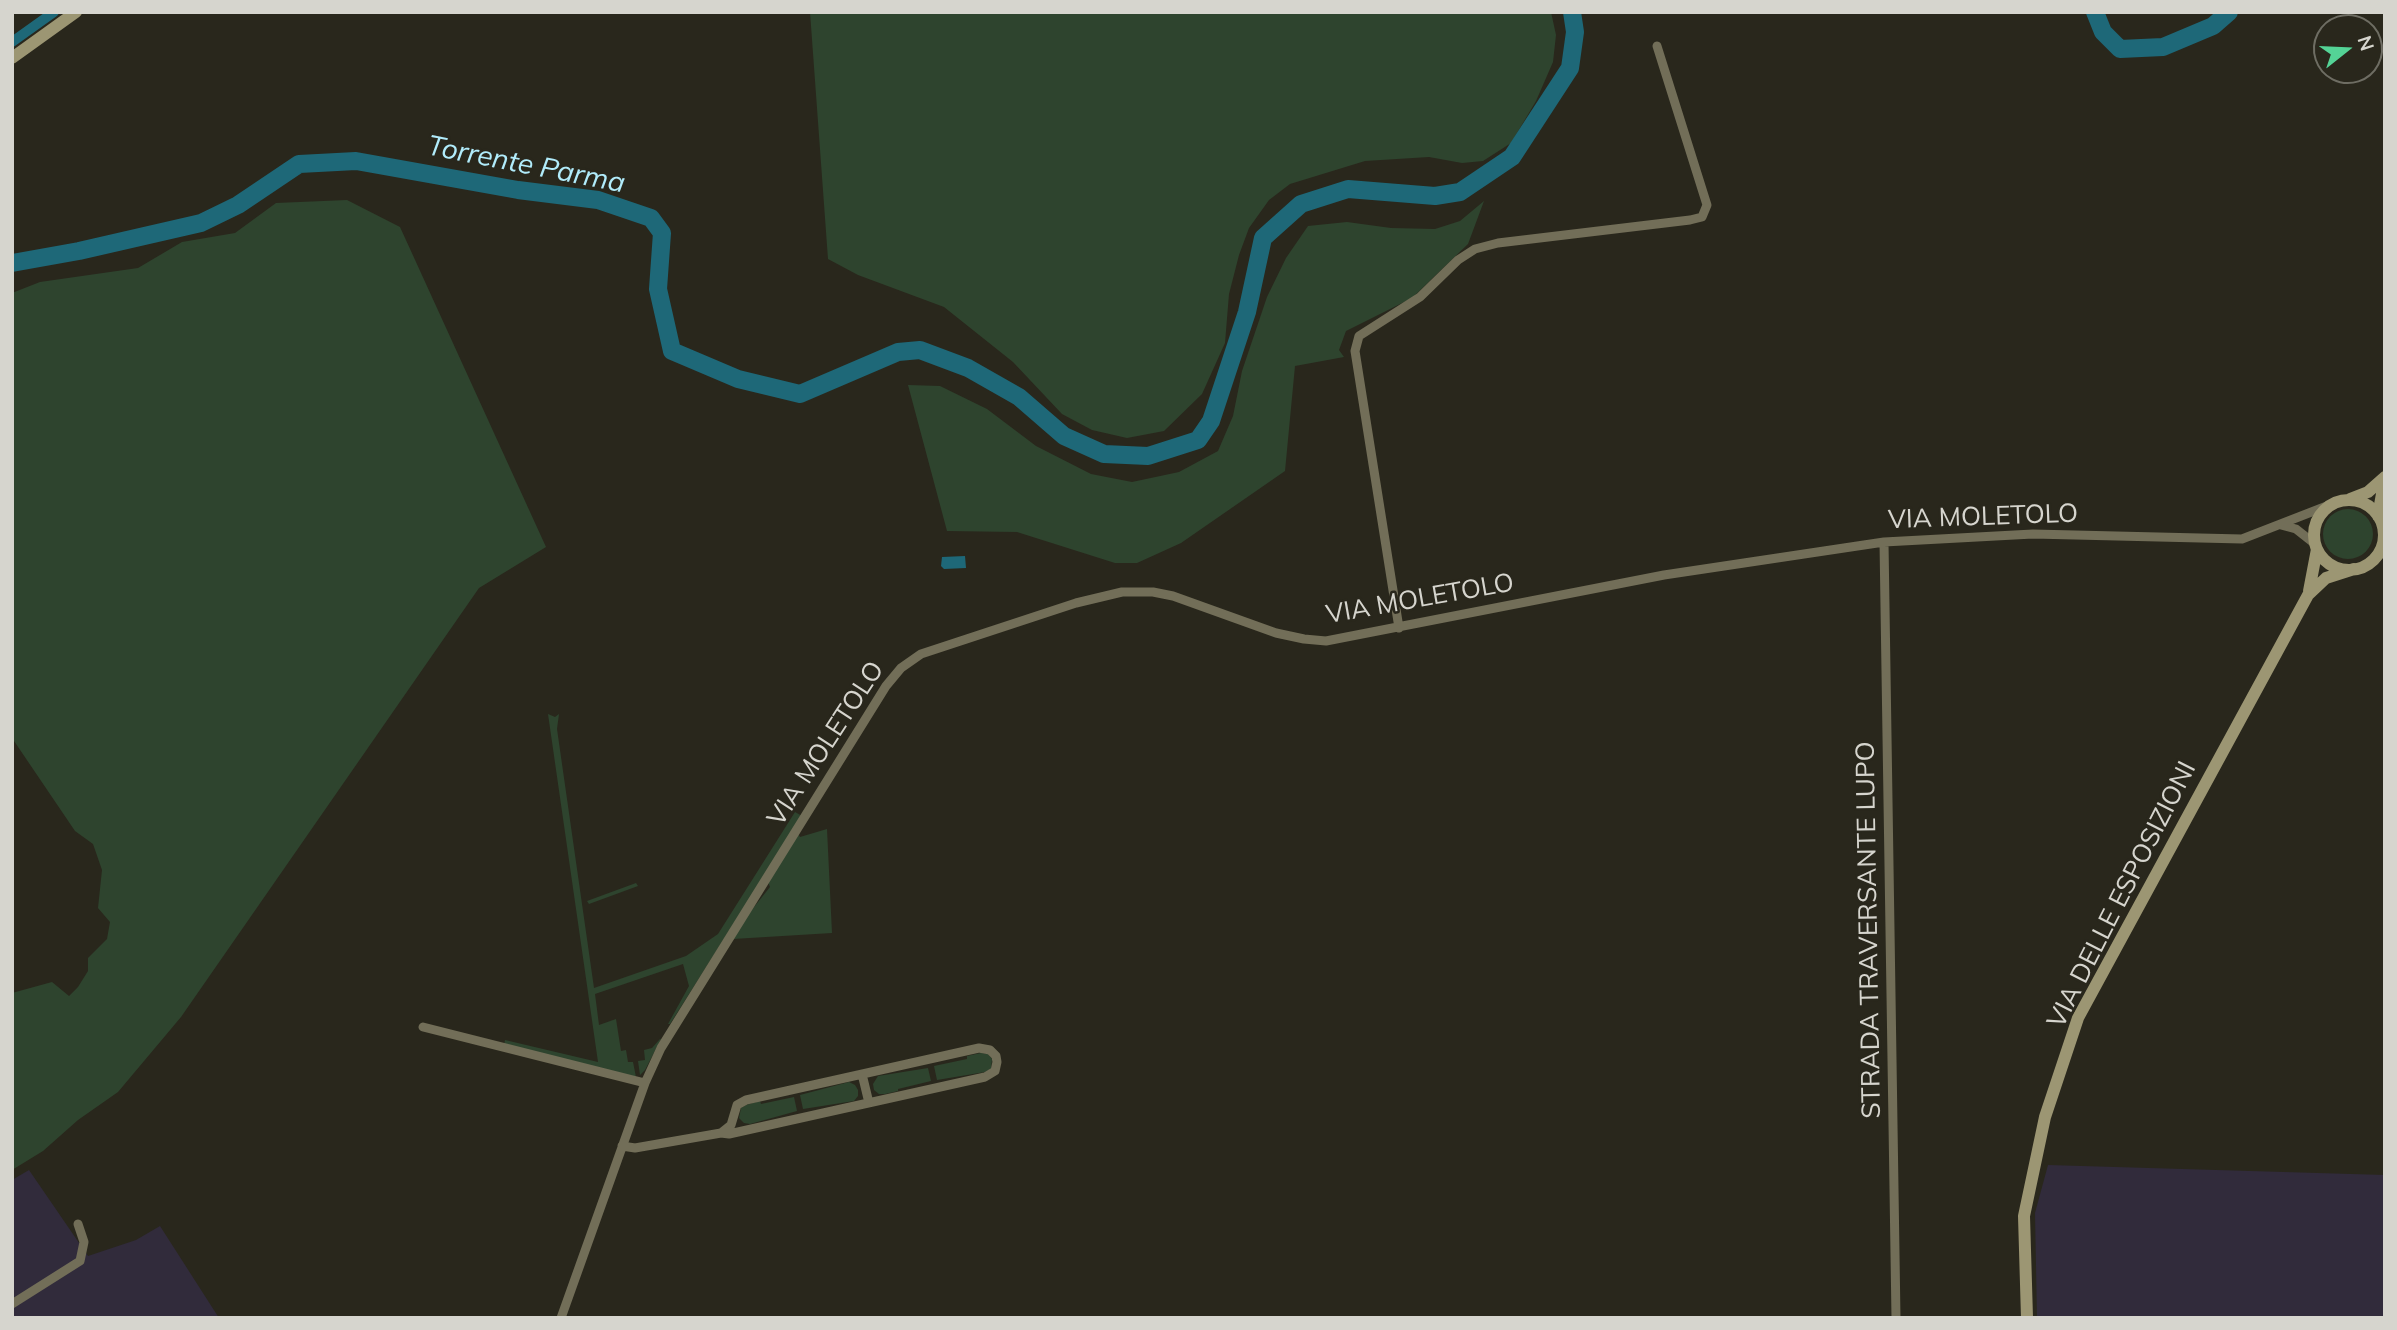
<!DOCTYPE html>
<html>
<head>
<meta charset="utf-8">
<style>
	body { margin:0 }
	#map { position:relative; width:2397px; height:1330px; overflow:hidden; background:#29271c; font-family:Mulish,sans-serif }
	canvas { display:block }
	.frame { position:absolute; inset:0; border:14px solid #d6d5ce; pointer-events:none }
	.north { position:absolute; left:2313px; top:14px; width:70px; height:70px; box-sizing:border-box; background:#29271c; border:2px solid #6e6d63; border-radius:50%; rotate:72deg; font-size:19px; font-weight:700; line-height:28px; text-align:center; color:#d6d5ce }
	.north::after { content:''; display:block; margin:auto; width:24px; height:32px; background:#54d396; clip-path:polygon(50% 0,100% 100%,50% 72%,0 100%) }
</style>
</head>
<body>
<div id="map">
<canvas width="2397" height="1330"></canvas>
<div class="frame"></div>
<div class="north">N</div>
</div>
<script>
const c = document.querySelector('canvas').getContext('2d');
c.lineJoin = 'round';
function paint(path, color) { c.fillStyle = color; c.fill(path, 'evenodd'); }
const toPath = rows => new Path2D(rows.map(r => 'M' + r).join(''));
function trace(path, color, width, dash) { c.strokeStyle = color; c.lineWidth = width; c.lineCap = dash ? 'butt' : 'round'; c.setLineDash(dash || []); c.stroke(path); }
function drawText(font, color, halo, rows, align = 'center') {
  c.font = font + ' Mulish,sans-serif'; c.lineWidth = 5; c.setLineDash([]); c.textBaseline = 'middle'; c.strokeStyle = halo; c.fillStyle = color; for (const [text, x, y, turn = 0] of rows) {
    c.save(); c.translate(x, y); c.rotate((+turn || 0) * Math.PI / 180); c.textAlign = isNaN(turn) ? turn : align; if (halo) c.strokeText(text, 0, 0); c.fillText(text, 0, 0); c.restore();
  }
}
paint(toPath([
	[2048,1165,2385,1175,2385,1318,2037,1318,2035,1213],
	[29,1170,88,1256,136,1240,160,1226,219,1318,12,1318,12,1180]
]), '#312b3b');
paint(toPath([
	[810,12,1551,12,1556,35,1553,62,1536,101,1511,143,1483,161,1462,163,1429,157,1365,161,1290,184,1269,200,1249,228,1239,255,1229,294,1225,343,1202,394,1164,431,1127,438,1092,430,1062,414,1013,362,944,307,858,275,828,259],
	[347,200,400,227,546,547,479,588,181,1017,118,1092,78,1120,43,1151,12,1170,12,993,52,982,69,996,78,987,88,971,88,958,107,939,110,922,98,908,102,870,93,844,75,831,12,738,12,293,40,282,138,268,182,242,235,233,276,203],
	[1484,201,1468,244,1412,298,1346,331,1339,350,1344,357,1295,366,1285,471,1181,543,1137,563,1115,563,1017,532,947,531,908,385,940,386,987,409,1036,446,1091,474,1132,482,1179,472,1218,451,1233,416,1242,371,1267,297,1286,258,1308,226,1347,222,1391,228,1435,229,1460,221],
	'2323 534a25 25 0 1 1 50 0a25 25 0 1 1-50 0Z',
	[548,714,555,717,559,714,557,729,594,988,686,956,718,934,795,812,802,816,670,1024,668,1024,689,986,683,964,595,994,599,1025,616,1019,621,1051,626,1050,628,1062,633,1062,636,1077,504,1045,505,1040,598,1062],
	[827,829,832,933,733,939,750,912,770,887,768,882,798,834,800,837],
	[636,883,638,886,589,904,587,901],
	[660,1039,661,1039,645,1070,640,1075,638,1061,645,1060,644,1050,652,1048],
	[981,1053,988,1054,992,1059,991,1069,985,1072,937,1080,934,1066,967,1059,967,1056],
	[928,1068,931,1081,898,1089,898,1091,885,1094,879,1094,874,1090,873,1084,878,1076],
	[849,1082,855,1085,858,1090,858,1096,854,1101,803,1109,800,1095],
	[794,1097,797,1111,750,1124,744,1123,739,1118,741,1108,746,1105,760,1101,761,1104]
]), '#2e442e');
paint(toPath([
	[965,556,966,568,944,569,941,566,942,557]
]), '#1e6878');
trace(toPath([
	[12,42,54,12]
]), '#1e6878', 10);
trace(toPath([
	[2095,12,2103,32,2120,49,2163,47,2213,26,2229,12],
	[12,263,79,251,201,223,238,205,299,164,356,161,518,190,598,200,651,218,662,233,658,289,672,351,738,379,800,394,898,352,920,350,968,368,1019,397,1064,436,1104,454,1148,456,1198,440,1211,421,1247,312,1263,238,1301,204,1348,189,1435,196,1460,192,1512,157,1570,68,1575,32,1572,12]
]), '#1e6878', 18);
trace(toPath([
	[2281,525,2296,529,2315,544],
	[2382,527,2385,529],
	[1884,542,1896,1318],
	[2377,554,2385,548],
	[1399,628,1355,351,1359,336,1420,297,1458,260,1475,249,1498,243,1690,220,1702,217,1707,205,1657,46],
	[423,1027,645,1083],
	[862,1074,869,1103],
	[622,1146,635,1148,721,1133,729,1134,985,1077,995,1071,997,1062,996,1056,990,1050,979,1048,746,1100,737,1105,731,1125,721,1133],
	[12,1304,80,1261,84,1242,78,1224],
	[561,1318,645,1083,661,1048,886,686,901,668,921,654,1076,603,1122,592,1153,592,1173,596,1276,633,1304,639,1326,641,1664,575,1884,542,2033,534,2242,539,2332,504]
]), '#726e58', 9);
trace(toPath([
	[12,58,76,12],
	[2350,499,2368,492,2385,477],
	'2314 535a35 35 0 1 1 70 0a35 35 0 1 1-70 0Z',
	[2378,516,2385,477],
	[2309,591,2317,549],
	[2027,1318,2024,1216,2045,1117,2078,1018,2308,595,2326,578,2354,569]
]), '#9c9673', 12);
drawText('26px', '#d6d5ce', '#29271c', [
	["VIA MOLETOLO",1983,517,-2],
	["VIA MOLETOLO",1420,599,-10],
	["VIA MOLETOLO",826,744,-57],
	["VIA DELLE ESPOSIZIONI",2122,895,-63],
	["STRADA TRAVERSANTE LUPO",1869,930,-91]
]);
drawText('italic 28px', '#b1ecfb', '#29271c', [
	["Torrente Parma",526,165,11]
]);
</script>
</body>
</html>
